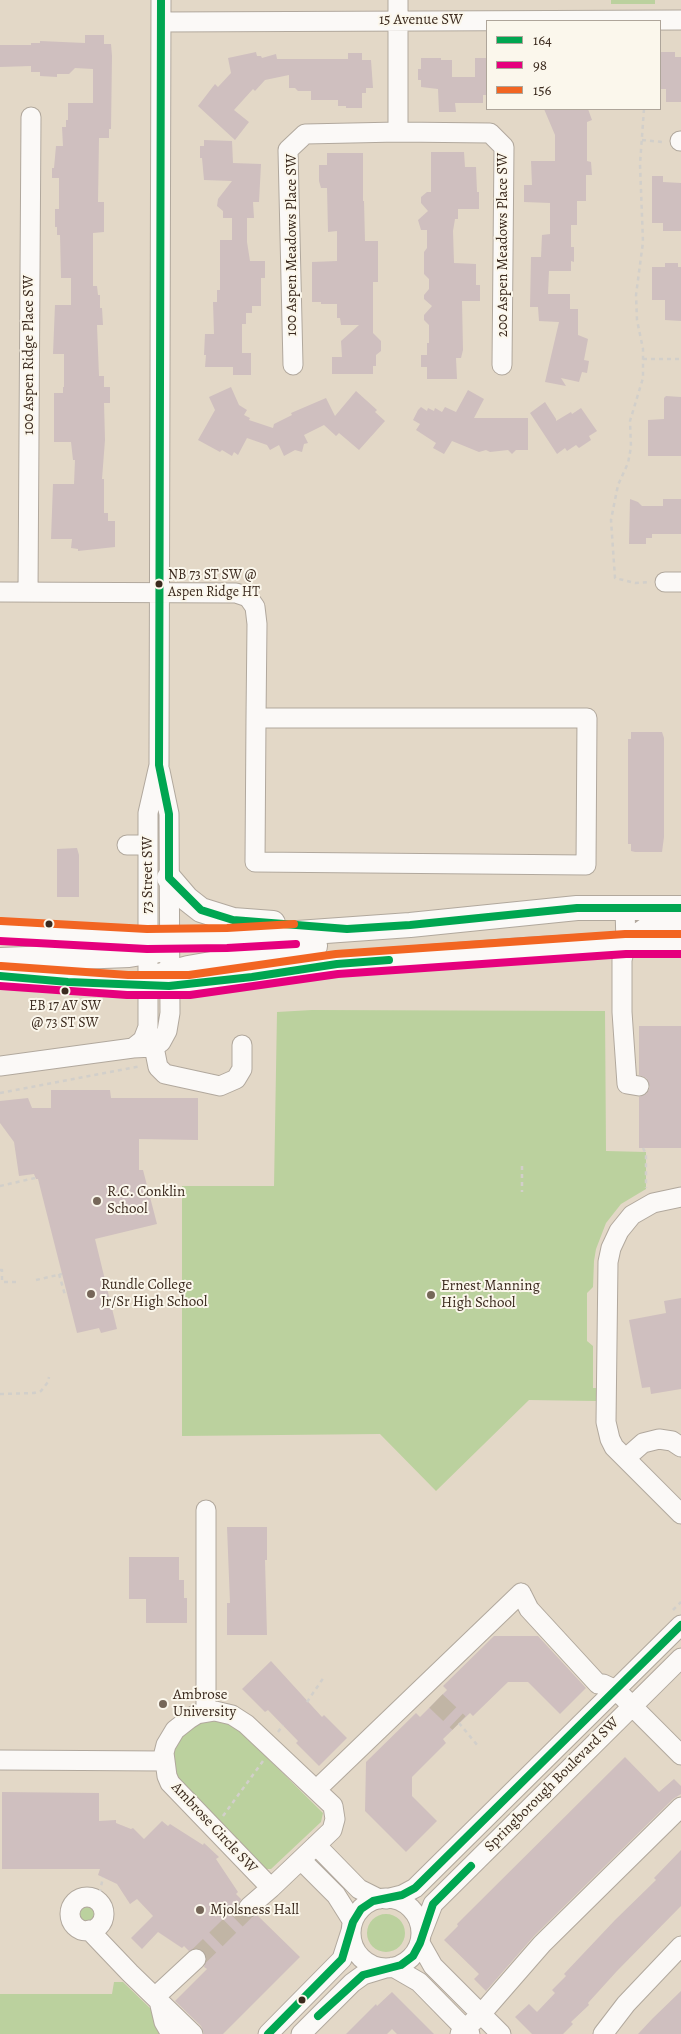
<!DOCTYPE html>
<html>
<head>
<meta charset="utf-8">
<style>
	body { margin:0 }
	#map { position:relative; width:681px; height:2034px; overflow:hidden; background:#e3d8c7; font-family:Alegreya,serif }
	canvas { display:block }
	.legend { position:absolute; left:486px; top:20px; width:175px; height:90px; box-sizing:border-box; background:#fbf7ec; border:1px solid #aea59a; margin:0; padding:6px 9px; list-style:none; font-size:15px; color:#3b2a1e }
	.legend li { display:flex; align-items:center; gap:10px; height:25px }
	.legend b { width:25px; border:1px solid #aea59a }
</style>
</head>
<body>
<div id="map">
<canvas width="681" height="2034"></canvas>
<ul class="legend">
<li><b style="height:6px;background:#00a651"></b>164</li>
<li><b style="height:6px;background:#e5007d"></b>98</li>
<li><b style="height:6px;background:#f26522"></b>156</li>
</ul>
</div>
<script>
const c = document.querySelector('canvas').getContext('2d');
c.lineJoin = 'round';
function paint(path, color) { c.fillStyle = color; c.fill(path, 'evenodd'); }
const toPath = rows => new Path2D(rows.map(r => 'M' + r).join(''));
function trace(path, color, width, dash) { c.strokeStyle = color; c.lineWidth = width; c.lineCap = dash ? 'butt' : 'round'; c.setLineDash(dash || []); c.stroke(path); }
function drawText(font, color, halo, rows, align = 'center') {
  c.font = font + ' Alegreya,serif'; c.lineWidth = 4; c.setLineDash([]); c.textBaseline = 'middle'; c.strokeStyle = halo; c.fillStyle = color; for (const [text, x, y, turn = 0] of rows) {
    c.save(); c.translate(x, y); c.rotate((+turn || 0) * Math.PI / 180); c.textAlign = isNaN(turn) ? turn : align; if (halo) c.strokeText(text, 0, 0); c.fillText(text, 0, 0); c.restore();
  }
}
paint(toPath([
	[611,0,655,0,655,4,611,4],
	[312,1010,605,1011,606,1151,646,1152,646,1189,621,1204,606,1223,596,1249,594,1261,593,1287,587,1293,587,1341,593,1346,593,1388,596,1388,596,1401,529,1400,436,1491,380,1434,182,1436,182,1186,274,1186,277,1012],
	[217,1721,231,1724,242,1733,323,1813,321,1822,271,1869,263,1869,176,1778,172,1764,174,1750,180,1737,190,1728,203,1722],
	'77 1914a10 10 0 1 1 20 0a10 10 0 1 1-20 0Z',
	'367 1933a19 19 0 1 1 38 0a19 19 0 1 1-38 0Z',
	[114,1982,123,1982,151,2009,166,2034,0,2034,0,1994,112,1994]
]), '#bbd19e');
paint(toPath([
	[85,35,104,35,104,44,111,44,112,56,111,129,109,129,109,138,99,138,98,202,104,202,104,232,93,233,93,286,97,286,98,295,100,295,100,308,102,308,103,325,97,325,99,376,104,376,104,387,110,387,110,403,104,403,105,440,102,479,104,479,104,513,108,513,108,521,115,521,115,547,78,551,78,549,71,548,72,539,51,539,53,484,74,484,75,460,73,460,71,442,54,442,54,393,63,393,63,387,64,387,64,354,53,354,55,305,71,305,71,278,61,278,60,235,57,235,57,227,55,227,55,209,59,209,59,178,52,178,52,168,54,168,56,146,63,146,62,127,66,127,66,120,68,120,68,103,93,103,93,69,75,68,69,74,57,74,57,77,40,76,40,72,31,72,31,66,0,67,0,45,31,45,31,43,40,43,40,41,85,43],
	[256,52,257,56,261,56,262,58,276,54,277,59,348,59,348,53,362,53,362,60,371,60,373,88,366,88,366,93,362,93,362,108,346,108,346,106,338,106,338,100,311,100,311,91,298,91,295,88,289,88,289,75,265,80,255,91,253,89,234,110,249,122,235,140,198,106,215,84,218,87,231,73,228,58],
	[661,52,675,52,675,57,681,57,681,102,666,102,666,89,660,89],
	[421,58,441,58,441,60,452,60,452,77,475,77,475,58,487,58,487,95,483,95,483,103,455,103,456,112,439,112,438,89,421,87,421,80,418,80,418,69,421,69],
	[544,109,588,109,592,120,587,122,587,161,591,162,592,175,586,175,586,201,577,201,577,225,571,225,571,247,574,247,574,262,571,261,571,271,549,271,548,294,570,294,570,309,578,309,578,335,588,339,584,360,589,361,587,373,582,372,579,382,561,378,566,386,545,382,559,322,539,321,538,307,530,307,531,257,541,257,542,235,550,234,550,203,524,202,524,185,532,185,531,161,555,161,555,135],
	[204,140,232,141,233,163,261,164,259,202,253,202,254,218,247,218,247,242,250,261,265,261,265,278,261,278,261,306,252,306,252,313,246,313,246,324,242,324,242,353,251,353,251,375,233,375,233,367,205,367,206,355,204,355,205,334,214,334,213,302,217,302,217,290,220,290,220,240,232,240,232,218,223,218,223,211,217,206,218,199,232,181,204,180,202,158,200,158,200,146,204,146],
	[431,152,464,152,465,167,476,167,477,192,479,192,479,209,458,209,458,219,455,219,453,231,454,263,476,264,476,285,480,285,480,301,462,301,463,350,461,358,456,358,457,379,427,379,427,367,421,367,421,355,427,355,427,343,429,343,429,325,424,320,424,315,432,306,424,299,424,295,429,289,429,279,424,274,424,252,427,248,427,230,421,230,418,220,428,211,421,203,421,197,427,192,431,192],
	[327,153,363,153,363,201,364,201,365,241,378,241,378,282,373,282,373,333,381,341,381,351,376,355,376,366,373,366,373,374,332,374,332,357,342,357,341,341,359,325,341,325,340,318,337,318,337,304,321,304,321,302,312,302,312,262,337,261,337,231,328,232,327,188,321,188,319,181,319,165,327,165],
	[652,176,663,176,663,182,681,183,681,231,663,231,663,223,652,223],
	[665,263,678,263,678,267,681,267,681,321,665,320,665,300,652,300,652,267,665,267],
	[231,387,239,405,247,410,244,415,250,418,249,420,273,428,274,424,292,415,291,413,326,398,335,416,356,391,377,410,375,412,385,421,359,450,339,433,336,436,324,425,304,435,308,443,304,444,302,452,295,450,284,456,279,445,270,450,267,445,247,438,238,455,234,452,232,456,222,450,220,452,198,440,215,410,209,397],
	[468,390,484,399,474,418,528,418,528,450,516,450,512,454,508,450,490,452,486,450,479,452,452,441,444,454,433,448,436,443,416,430,420,424,413,420,418,410,421,407,427,411,428,408,434,411,435,408,442,412,445,407,456,412],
	[666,396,681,397,681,456,648,456,648,420,664,419,664,398],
	[545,402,556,419,556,421,571,412,572,414,581,408,597,431,589,436,591,440,579,448,576,445,567,451,565,448,557,454,530,413],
	[630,499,638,502,642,506,663,506,663,499,681,499,681,534,652,534,652,538,646,538,646,544,629,544],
	[631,732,662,732,664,738,664,837,662,852,635,852,631,851,631,844,628,844,628,739,631,739],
	[77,848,79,855,79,897,57,897,57,849],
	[639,1026,681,1026,681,1148,639,1148,639,1097,647,1093,650,1087,646,1078,639,1075],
	[51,1090,110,1090,111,1098,198,1098,198,1140,139,1139,139,1170,143,1170,157,1224,95,1239,117,1329,101,1333,99,1328,77,1333,38,1179,36,1179,34,1174,19,1176,14,1142,0,1123,0,1101,28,1098,32,1108,51,1108],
	[681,1298,681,1389,651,1394,650,1387,642,1388,629,1320,666,1313,664,1301],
	[227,1527,267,1527,267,1560,265,1560,267,1635,227,1635,227,1603,230,1603],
	[129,1557,179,1557,179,1580,184,1580,184,1598,187,1598,187,1623,146,1623,146,1599,129,1599],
	[494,1636,538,1636,586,1688,560,1714,528,1682,508,1682,473,1716,470,1713,443,1739,446,1743,412,1777,412,1796,437,1821,406,1852,365,1811,366,1762,416,1713,420,1717,447,1690,443,1686],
	[271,1661,322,1717,324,1715,347,1738,319,1766,296,1743,298,1741,268,1710,265,1712,242,1689],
	[625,1757,659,1792,674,1779,681,1786,681,1794,673,1799,534,1936,486,1991,474,1979,479,1974,444,1940,458,1926,457,1924,464,1917],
	[2,1792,99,1793,99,1821,116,1820,116,1823,131,1829,133,1828,144,1839,162,1821,168,1826,170,1824,203,1845,204,1843,219,1857,216,1859,238,1892,236,1894,241,1899,238,1909,241,1915,251,1918,257,1915,300,1957,223,2034,204,2034,201,2026,175,2001,207,1969,204,1967,207,1957,205,1952,199,1948,189,1951,184,1946,182,1948,158,1932,142,1949,131,1938,153,1916,137,1899,130,1904,117,1884,98,1875,100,1869,2,1869],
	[681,1850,681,1906,617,1971,588,2003,589,2005,571,2022,573,2024,563,2034,532,2034,515,2017,529,2004,537,2012,555,1993,552,1990,566,1976,564,1974,615,1920,656,1880,654,1878],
	[681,1991,681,2034,638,2034,653,2018],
	[392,1992,434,2034,397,2034,392,2029,387,2034,346,2034,376,2004,377,2006]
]), '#cfbfbf');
trace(toPath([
	[436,1701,459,1723],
	[196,1959,249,1907]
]), '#c1b5a5', 19, [19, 9]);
const minor = toPath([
	[161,22,681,20],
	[398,132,398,0],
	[680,141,681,141],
	[293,365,288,150,305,134,398,132,490,133,504,147,502,365],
	[665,582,681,582],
	[0,592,236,593,248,597,255,607,257,624,256,718,255,862,586,865,587,718,256,718],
	[28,592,31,117],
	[127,845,148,845],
	[625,908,626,944,622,960,622,1012,627,1084,639,1086],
	[154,1047,158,1067,165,1074,220,1086,236,1079,242,1069,242,1045],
	[133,1048,143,1040,148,1027,148,813,159,765,161,0],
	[0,1066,133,1048,154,1047,161,1042,167,1031,170,1013,169,814,160,771],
	[681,1197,653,1203,632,1215,619,1231,611,1248,608,1262,606,1422,610,1439,614,1447,681,1514],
	[626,1458,643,1443,659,1439,672,1441,681,1447],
	[206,1510,206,1712],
	[521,1593,529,1609,598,1684,603,1684,616,1690,681,1755],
	[215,1711,232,1715,246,1724,333,1806,335,1819,332,1830,271,1888,170,1783,167,1776,164,1753,166,1745,175,1730,189,1719,197,1714,215,1711],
	[0,1760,164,1761],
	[317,1789,521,1593],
	[316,1845,359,1889,379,1899],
	[301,1860,336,1895,353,1922],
	'70 1914a17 17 0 1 1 34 0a17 17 0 1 1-34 0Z',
	'351 1933a35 35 0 1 1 70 0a35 35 0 1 1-70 0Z',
	[386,1899,402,1895,415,1888,681,1625],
	[249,1907,271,1888],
	[89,1930,130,1973,193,2034],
	[421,1935,433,1904,681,1658],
	[420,1943,433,1966,501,2034],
	[393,1967,419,1982,470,2034],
	[155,1997,196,1959],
	[160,2005,164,2022,171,2034],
	[268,2034,342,1959,351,1931],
	[301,2034,352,1983,363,1975,386,1968],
	[460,2034,481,2014,542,1944,681,1807],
	[603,2034,626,2004,681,1946]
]);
const major = toPath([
	[169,878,187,899,201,910,233,920,273,923],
	[0,931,147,939,227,938,410,925,577,908,681,908],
	[626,944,649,928,681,924],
	[0,960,129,955,160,950],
	[162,975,188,968,315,946],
	[0,976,128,985,190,985,337,964,524,950,626,944,681,944]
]);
trace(minor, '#b1a89d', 21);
trace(major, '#b1a89d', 26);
trace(toPath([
	[644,109,640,164,643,242,636,295,637,320,643,349,643,378,630,421,631,447,628,463,618,485,611,520,615,578,635,583,651,582],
	[642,140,663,142],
	[643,359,681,359],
	[0,1093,141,1066],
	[643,1148,646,1154,646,1188],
	[522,1166,522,1192],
	[0,1186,35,1178],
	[0,1270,2,1270,2,1282,16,1282],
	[59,1274,65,1295,67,1294],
	[36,1280,62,1274],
	[0,1394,34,1393,41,1391,48,1382,49,1377],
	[673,1610,681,1602],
	[307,1702,324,1677],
	[459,1723,478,1746],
	[278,1732,283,1725],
	[223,1816,263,1761],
	[98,1901,103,1877]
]), '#d2cfca', 2.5, [4, 4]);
trace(minor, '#fbf9f7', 19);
trace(major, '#fbf9f7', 24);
trace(toPath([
	[161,0,159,765,169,814,169,878,201,910,233,920,347,929,410,925,577,908,681,908],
	[0,976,68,982,169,986,252,977,337,964,389,960],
	[318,2016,363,1975,401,1965,413,1956,420,1943,433,1904,471,1866],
	[268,2034,342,1959,353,1922,361,1909,373,1901,402,1895,415,1888,681,1625]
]), '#00a651', 8);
trace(toPath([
	[0,941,147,949,227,948,296,944],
	[0,986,127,995,190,995,338,974,626,954,681,954]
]), '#e5007d', 8);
trace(toPath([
	[1,921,147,929,227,928,294,924],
	[1,966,128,975,189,975,336,954,625,934,681,934]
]), '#f26522', 8);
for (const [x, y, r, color] of [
	[159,584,4.5,"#3b2a1e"],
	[49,924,4.5,"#3b2a1e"],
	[65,991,4.5,"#3b2a1e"],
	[97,1201,5,"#766759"],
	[91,1294,5,"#766759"],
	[431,1295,5,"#766759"],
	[163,1704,5,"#766759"],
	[200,1910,5,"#766759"],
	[302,2000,4.5,"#3b2a1e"]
]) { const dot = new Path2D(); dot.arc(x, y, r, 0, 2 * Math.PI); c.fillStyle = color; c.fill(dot); trace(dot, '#fbf7ec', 2); }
drawText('14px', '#3b2a1e', '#fbf7ec', [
	["NB 73 ST SW @",168,576],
	["Aspen Ridge HT",168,593],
	["EB 17 AV SW",65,1007,"center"],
	["@ 73 ST SW",65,1024,"center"]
], 'left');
drawText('15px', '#3b2a1e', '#fbf7ec', [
	["15 Avenue SW",421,20],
	["100 Aspen Meadows Place SW",292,245,-90],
	["200 Aspen Meadows Place SW",503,245,-90],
	["100 Aspen Ridge Place SW",29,355,-90],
	["73 Street SW",148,875,-90],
	["Springborough Boulevard SW",552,1785,-45],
	["Ambrose Circle SW",214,1828,47]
]);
drawText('15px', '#3b2a1e', '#fbf7ec', [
	["R.C. Conklin",107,1192],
	["School",107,1209],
	["Rundle College",101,1285],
	["Jr/Sr High School",101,1302],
	["Ernest Manning",441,1286],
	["High School",441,1303],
	["Ambrose",173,1695],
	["University",173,1712],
	["Mjolsness Hall",210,1910]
], 'left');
</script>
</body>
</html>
